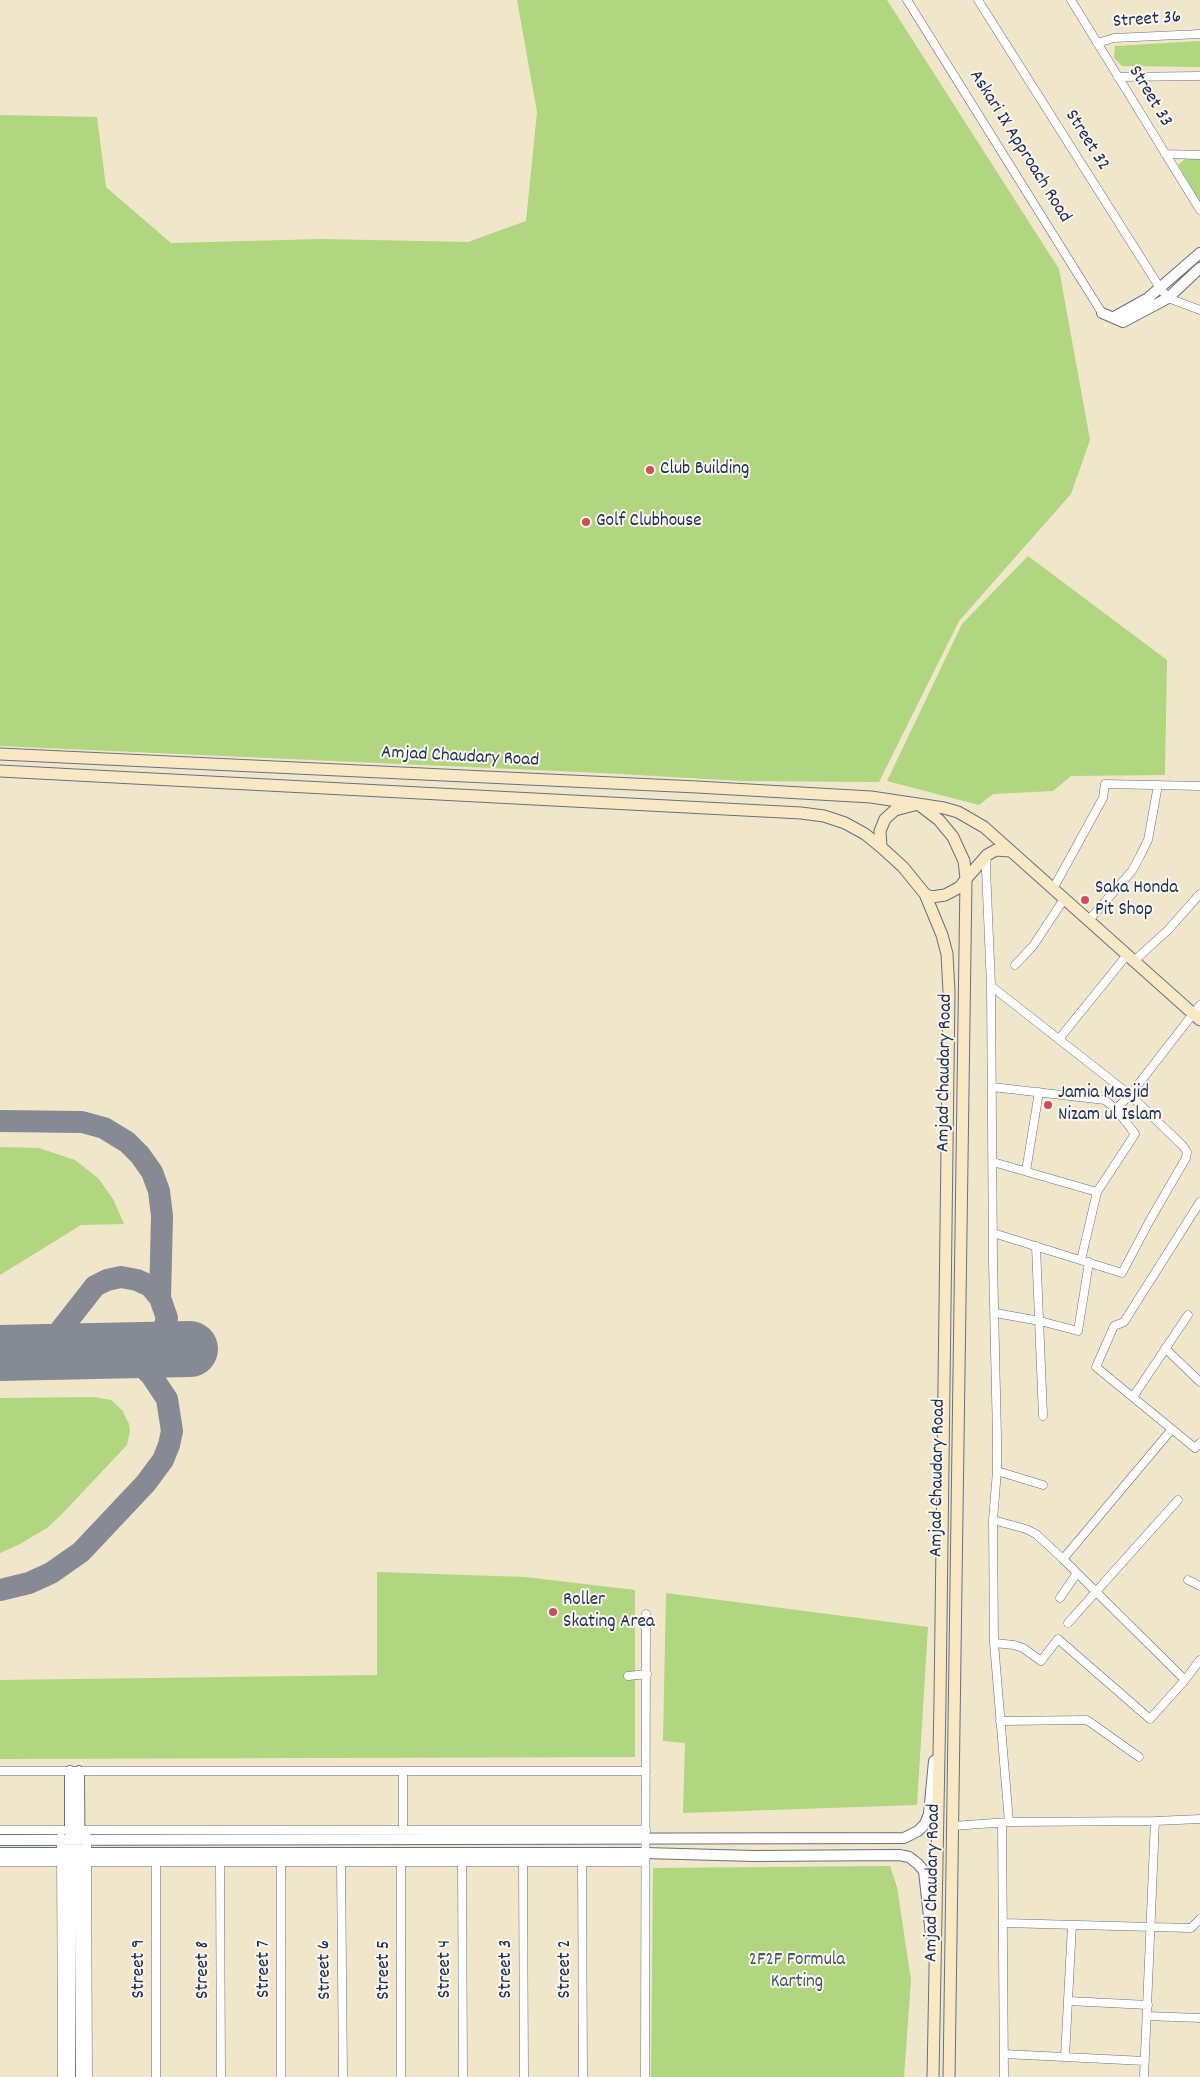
<!DOCTYPE html>
<html>
<head>
<meta charset="utf-8">
<style>
	body { margin:0 }
	canvas { display:block; background:#f0e6ca }
</style>
</head>
<body>
<canvas width="1200" height="2077"></canvas>
<script>
const c = document.querySelector('canvas').getContext('2d');
c.lineJoin = 'round';
function paint(path, color) { c.fillStyle = color; c.fill(path, 'evenodd'); }
const toPath = rows => new Path2D(rows.map(r => 'M' + r).join(''));
function trace(path, color, width, dash) { c.strokeStyle = color; c.lineWidth = width; c.lineCap = dash ? 'butt' : 'round'; c.setLineDash(dash || []); c.stroke(path); }
function drawText(font, color, halo, rows, align = 'center') {
  c.font = font + ' Dekko,sans-serif'; c.lineWidth = 4; c.setLineDash([]); c.textBaseline = 'middle'; c.strokeStyle = halo; c.fillStyle = color; for (const [text, x, y, turn = 0] of rows) {
    c.save(); c.translate(x, y); c.rotate((+turn || 0) * Math.PI / 180); c.textAlign = isNaN(turn) ? turn : align; if (halo) c.strokeText(text, 0, 0); c.fillText(text, 0, 0); c.restore();
  }
}
paint(toPath([
	[517,0,887,0,1059,269,1090,440,1071,494,959,621,879,782,742,781,602,773,0,746,0,115,97,117,106,187,171,243,322,239,468,242,526,221,537,112],
	[1200,41,1200,67,1122,66,1114,58,1115,46],
	[1185,159,1200,159,1200,202,1178,165],
	[1028,556,1167,660,1165,775,1071,776,1053,791,993,794,979,805,887,781,962,624],
	[0,1147,39,1148,75,1160,98,1178,113,1199,124,1224,81,1225,0,1275],
	[93,1397,111,1400,122,1410,129,1424,130,1431,127,1445,61,1515,47,1528,20,1544,0,1553,0,1398],
	[377,1572,525,1577,635,1590,635,1757,0,1759,0,1680,377,1675],
	[666,1593,928,1627,917,1805,683,1813,685,1743,663,1741],
	[890,1866,897,1887,911,1980,904,2077,651,2077,653,1868]
]), '#b0d67f');
trace(toPath([
	[0,1121,82,1122,104,1128,127,1142,140,1155,152,1172,159,1191,162,1216,160,1298],
	[33,1352,44,1349,52,1341,95,1286,107,1280,121,1277,137,1280,150,1286,160,1298,167,1318,164,1328,153,1338,122,1350],
	[0,1590,29,1583,51,1573,81,1552,146,1483,163,1460,169,1445,172,1431,167,1399,151,1375,140,1364,122,1350]
]), '#868a94', 22);
trace(toPath([
	[0,1353,190,1349]
]), '#868a94', 56);
const minor = toPath([
	[907,0,1102,313],
	[978,0,1160,288,1168,298,1200,310],
	[1071,0,1200,210],
	[1097,43,1114,38,1200,34],
	[1118,77,1200,76],
	[1165,154,1200,155],
	[987,855,986,869,991,986,993,1262,997,1437,997,1471,993,1520,994,1643,1009,1822],
	[1053,889,1103,798,1105,784,1200,786],
	[1088,921,1132,871,1140,856,1148,840,1158,785],
	[1134,961,1168,930,1200,894],
	[1015,965,1033,946,1064,899],
	[991,986,1130,1095,1200,1005],
	[1059,1039,1127,955],
	[992,1087,1105,1100,1116,1109],
	[993,1162,1097,1192],
	[1026,1171,1039,1092],
	[1200,1202,1124,1322,1114,1326,1096,1367,1195,1448,1200,1443],
	[993,1233,1122,1273,1150,1220,1186,1158,1187,1152,1183,1146,1130,1095,1116,1109,1135,1134,1097,1192,1081,1260],
	[1036,1246,1043,1416],
	[995,1313,1040,1321,1078,1331,1089,1262],
	[1165,1348,1200,1382],
	[1133,1397,1188,1315],
	[997,1471,1043,1485],
	[993,1520,1026,1529,1036,1534,1063,1559,1172,1429],
	[1188,1580,1200,1586],
	[1060,1598,1077,1573],
	[1068,1623,1178,1500],
	[994,1643,1014,1645,1023,1648,1041,1661,1058,1639,1150,1719,1185,1680,1063,1559],
	[628,1676,647,1674],
	[1185,1680,1200,1660],
	[1000,1721,1087,1720,1139,1757],
	[0,1771,646,1771],
	[403,1771,403,1829],
	[1002,1823,1004,2077],
	[952,1826,1009,1822,1155,1821,1200,1819],
	[0,1830,646,1830],
	[61,1837,62,2077],
	[87,1837,88,2077],
	[582,1860,583,2077],
	[156,1861,156,2077],
	[0,1862,645,1862],
	[220,1862,221,2077],
	[281,1862,281,2077],
	[401,1862,401,2077],
	[462,1862,463,2077],
	[523,1862,524,2077],
	[341,1863,343,2077],
	[1003,1923,1191,1928,1200,1919],
	[1068,2001,1148,2005],
	[1147,2016,1200,2018],
	[1004,2054,1145,2061],
	[1065,2057,1072,1925],
	[645,2077,646,1614],
	[1144,2077,1155,1821]
]);
const tertiary = toPath([
	[1102,313,1123,322,1168,298,1200,268],
	[1114,317,1148,298,1200,253],
	[70,1771,70,2077],
	[79,1771,81,2077],
	[0,1840,904,1838,918,1831,925,1824,929,1814,934,1761],
	[0,1853,645,1853,754,1856,899,1855,909,1857,918,1864,924,1871,931,1935]
]);
const secondary = toPath([
	[0,754,697,787,871,797,944,808,958,812,984,827,1200,1020],
	[0,771,801,813,824,816,845,823,865,834,881,847],
	[918,804,939,820,953,837,964,861,966,879,960,887,945,895,931,897,925,894,903,867,881,847,880,831,885,819,895,810,918,804],
	[925,894,942,935,947,954,949,992,940,1700,933,2077],
	[949,2077,966,879,987,855,996,850,1010,851]
]);
trace(minor, '#666f84', 9);
trace(tertiary, '#666f84', 12);
trace(secondary, '#666f84', 13);
trace(minor, '#fff', 8);
trace(tertiary, '#fff', 10);
trace(secondary, '#f8e8c3', 11);
for (const [x, y, r, color] of [
	[650,470,5,"#d1495b"],
	[586,522,5,"#d1495b"],
	[1085,900,5,"#d1495b"],
	[1048,1105,5,"#d1495b"],
	[553,1612,5,"#d1495b"]
]) { const dot = new Path2D(); dot.arc(x, y, r, 0, 2 * Math.PI); c.fillStyle = color; c.fill(dot); trace(dot, '#fbf7ec', 2); }
drawText('19px', '#1b2f5e', '#fbf7ec', [
	["Street 36",1147,21,-4],
	["Street 33",1149,97,59],
	["Street 32",1086,141,58],
	["Askari IX Approach Road",1019,147,58],
	["Amjad Chaudary Road",460,758,3],
	["Amjad Chaudary Road",946,1073,-89],
	["Amjad Chaudary Road",939,1478,-89],
	["Amjad Chaudary Road",934,1883,-89],
	["Street 9",140,1969,-90],
	["Street 7",265,1969,-90],
	["Street 4",446,1969,-90],
	["Street 3",507,1969,-90],
	["Street 2",566,1969,-90],
	["Street 8",204,1970,-90],
	["Street 6",326,1970,-91],
	["Street 5",385,1970,-90]
]);
drawText('19px', '#1b2f5e', '#fbf7ec', [
	["Club Building",660,470],
	["Golf Clubhouse",596,522],
	["Saka Honda",1095,889],
	["Pit Shop",1095,911],
	["Jamia Masjid",1058,1094],
	["Nizam ul Islam",1058,1116],
	["Roller",563,1601],
	["Skating Area",563,1623]
], 'left');
drawText('19px', '#405966', '#fbf7ec', [
	["2F2F Formula",797,1961],
	["Karting",797,1983]
]);
</script>
</body>
</html>
